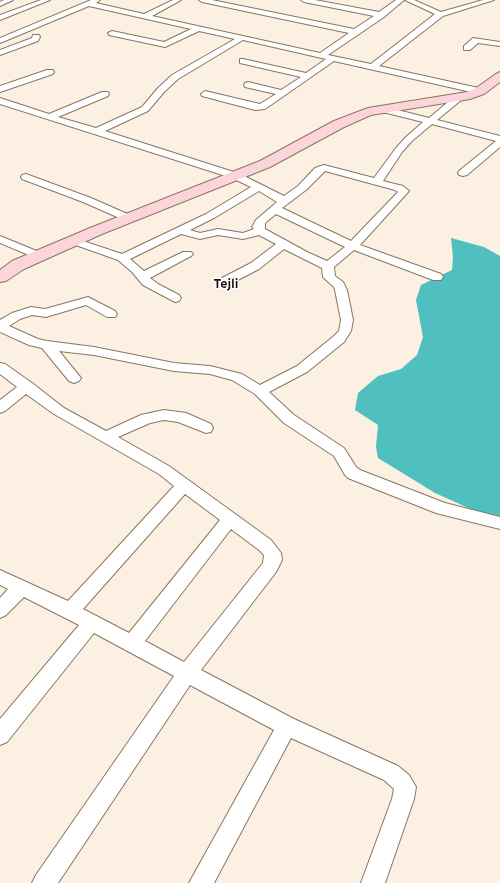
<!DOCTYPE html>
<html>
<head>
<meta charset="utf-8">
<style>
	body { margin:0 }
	canvas { display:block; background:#fcf0e2 }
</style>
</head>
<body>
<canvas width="500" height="883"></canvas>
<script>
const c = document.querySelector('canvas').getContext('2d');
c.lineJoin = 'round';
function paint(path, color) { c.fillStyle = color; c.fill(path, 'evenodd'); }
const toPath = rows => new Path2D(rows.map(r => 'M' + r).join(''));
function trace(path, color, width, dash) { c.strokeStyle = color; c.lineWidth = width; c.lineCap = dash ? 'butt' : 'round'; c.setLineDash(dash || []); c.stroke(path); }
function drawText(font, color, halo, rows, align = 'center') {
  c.font = font + ' Overpass,sans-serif'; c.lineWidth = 3; c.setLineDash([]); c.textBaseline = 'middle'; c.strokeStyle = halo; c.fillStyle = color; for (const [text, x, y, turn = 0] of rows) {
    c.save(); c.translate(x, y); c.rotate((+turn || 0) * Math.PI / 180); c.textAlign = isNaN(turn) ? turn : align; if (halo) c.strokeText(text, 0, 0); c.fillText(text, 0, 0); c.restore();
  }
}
paint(toPath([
	[451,238,484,247,500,256,500,517,473,510,435,493,378,458,376,447,378,425,355,410,358,393,378,376,401,369,417,355,423,337,416,300,421,285,452,270,453,257]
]), '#50bfc0');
const street = toPath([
	[4,0,13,0,0,6,0,2,4,0],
	[41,0,50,0,0,20,0,15,41,0],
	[91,0,100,0,96,3,144,14,173,0,181,0,152,16,320,53,349,33,202,2,199,0,212,0,354,29,374,16,304,2,301,0,315,0,379,12,396,0,404,0,384,17,328,55,371,64,435,14,405,0,414,0,441,12,483,0,494,0,443,16,379,66,483,89,484,91,483,93,480,94,334,61,265,109,255,110,202,96,201,94,205,91,260,104,276,94,245,87,244,85,245,83,248,82,281,90,301,77,240,63,240,59,243,59,306,73,326,59,243,40,178,79,164,92,148,111,105,131,240,174,284,196,298,186,315,168,324,165,374,178,396,148,406,137,423,122,379,111,378,109,379,107,382,106,429,118,454,97,457,96,460,97,461,99,460,101,437,120,500,136,500,147,467,175,463,176,459,175,458,173,459,171,496,141,432,124,412,141,402,152,383,181,403,186,409,191,360,245,441,274,443,277,441,280,433,280,354,250,334,267,335,276,343,282,347,290,353,320,351,331,344,342,307,372,269,392,294,415,344,448,356,467,360,470,445,503,500,517,500,529,436,513,348,478,345,475,334,456,284,423,255,394,232,380,210,374,174,371,94,355,59,351,81,378,79,381,74,383,69,381,42,348,29,345,0,332,0,320,12,313,31,307,45,309,88,297,115,311,117,314,115,317,107,317,86,305,46,317,32,315,20,319,9,326,38,339,47,341,94,347,174,363,210,366,242,374,260,385,297,366,334,336,339,331,341,320,335,290,334,287,323,277,322,268,284,249,259,269,230,284,222,284,220,281,222,278,251,263,276,244,259,235,243,239,218,235,200,239,181,234,130,259,144,271,183,252,191,252,193,254,191,256,150,278,158,284,179,295,181,298,179,301,175,302,143,285,132,272,118,260,70,243,68,241,70,239,74,238,122,254,206,214,251,187,232,178,0,104,0,98,49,114,102,92,108,92,109,94,108,96,58,117,96,128,142,107,158,88,172,75,235,39,199,31,165,47,109,35,108,33,112,31,164,42,191,29,89,6,0,43,0,38,91,0],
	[325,171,395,190,398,192,351,241,282,208,306,190,325,171],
	[259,191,277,202,256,220,252,227,254,229,243,233,218,229,200,233,190,230,214,218,259,191],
	[276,214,345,247,327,261,307,252,265,229,265,223,276,214],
	[33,35,39,35,40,37,38,41,0,55,0,50,32,38,33,35],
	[473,38,500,42,500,46,478,43,470,50,464,50,464,46,473,38],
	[47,70,53,70,54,72,53,74,0,92,0,86,47,70],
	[26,174,91,198,132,216,133,218,132,220,124,220,83,202,22,179,21,177,22,175,26,174],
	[0,236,44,254,46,256,44,258,40,259,36,258,0,243,0,236],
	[0,363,5,364,32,383,64,408,106,431,141,415,164,410,186,413,211,424,213,428,211,432,206,433,178,422,164,420,150,423,118,437,169,466,271,540,281,553,282,560,276,572,201,670,294,719,398,766,409,775,416,787,414,799,385,883,361,883,392,799,394,789,384,780,291,738,214,883,189,883,274,730,190,685,58,883,32,883,36,875,174,676,94,633,7,742,0,745,0,719,79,625,24,597,6,615,0,618,0,598,8,589,0,585,0,570,68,601,174,486,159,474,54,414,26,394,5,411,0,413,0,400,17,387,0,374,0,363],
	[185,494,220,520,129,633,83,609,185,494],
	[231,529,259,550,264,555,263,563,184,662,145,641,231,529]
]);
const secondary = toPath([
	[500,72,500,82,484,94,470,99,371,115,344,127,270,167,102,234,24,269,6,281,0,282,0,270,12,261,90,228,260,161,334,121,368,108,467,92,476,88,496,74,500,72]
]);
trace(street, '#887662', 2);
trace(secondary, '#887662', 2);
paint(street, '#fff');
paint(secondary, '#fcd5da');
drawText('bold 13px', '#171009', '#fff', [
	["Tejli",226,285]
]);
</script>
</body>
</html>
